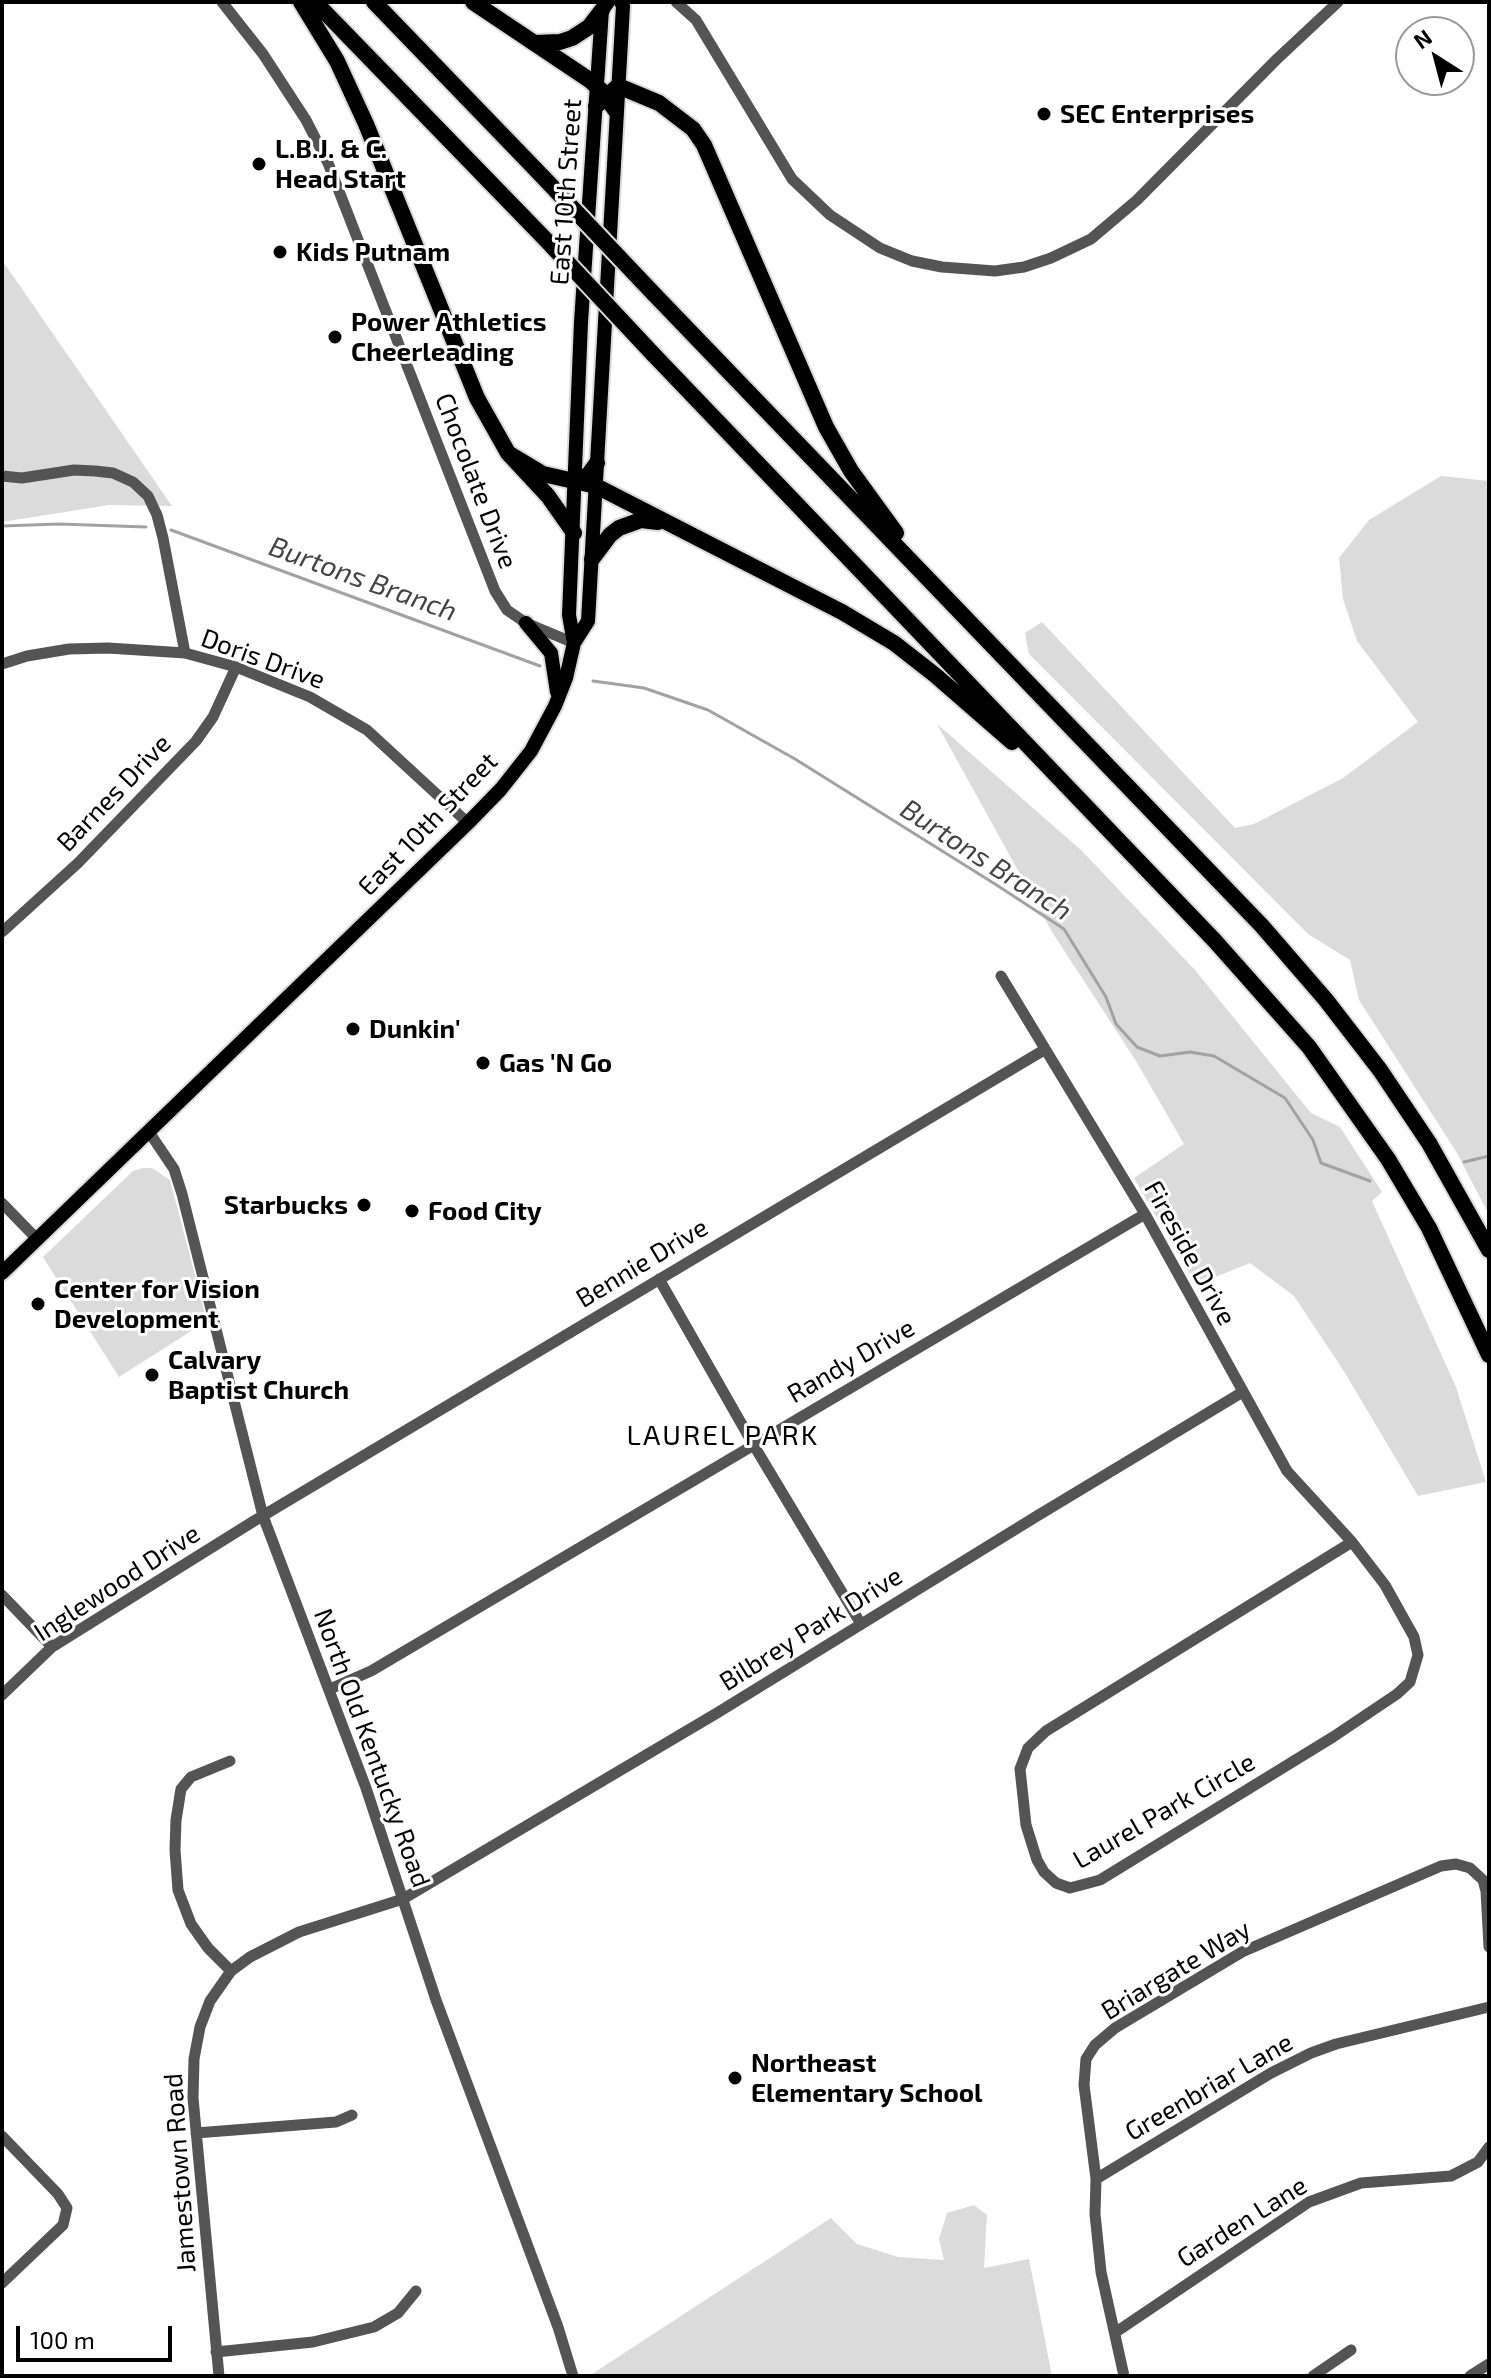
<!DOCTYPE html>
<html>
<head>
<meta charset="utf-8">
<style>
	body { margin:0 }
	#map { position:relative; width:1491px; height:2378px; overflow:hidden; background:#fff; font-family:"Exo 2",sans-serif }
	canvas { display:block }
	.frame { position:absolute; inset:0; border:4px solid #000; pointer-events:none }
	.north { position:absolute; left:1395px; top:16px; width:80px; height:80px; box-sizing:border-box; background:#fff; border:2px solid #999; border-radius:50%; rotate:324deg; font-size:22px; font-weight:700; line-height:32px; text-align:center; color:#000 }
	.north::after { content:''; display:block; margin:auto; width:28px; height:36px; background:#000; clip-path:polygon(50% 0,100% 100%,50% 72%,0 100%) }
	.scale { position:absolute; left:16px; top:2326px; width:156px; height:36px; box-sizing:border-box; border:4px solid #000; border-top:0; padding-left:10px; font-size:24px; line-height:28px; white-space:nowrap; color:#000; -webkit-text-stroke:6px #fff; paint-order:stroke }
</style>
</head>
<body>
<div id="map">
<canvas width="1491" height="2378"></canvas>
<div class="frame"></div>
<div class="north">N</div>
<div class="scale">100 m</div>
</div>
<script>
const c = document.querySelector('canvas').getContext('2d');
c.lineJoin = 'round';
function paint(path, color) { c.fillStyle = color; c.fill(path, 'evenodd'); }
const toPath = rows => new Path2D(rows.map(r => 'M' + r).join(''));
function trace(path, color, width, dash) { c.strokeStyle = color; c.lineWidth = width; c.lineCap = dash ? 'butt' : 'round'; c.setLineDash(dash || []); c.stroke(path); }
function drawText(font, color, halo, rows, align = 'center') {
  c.font = font + ' "Exo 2",sans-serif'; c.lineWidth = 6; c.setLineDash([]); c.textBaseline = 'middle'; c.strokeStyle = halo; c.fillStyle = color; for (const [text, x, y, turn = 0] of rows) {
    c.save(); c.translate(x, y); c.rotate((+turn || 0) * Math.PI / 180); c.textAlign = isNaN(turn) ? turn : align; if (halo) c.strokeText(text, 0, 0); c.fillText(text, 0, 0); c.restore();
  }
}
paint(toPath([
	[2,260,172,506,109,505,2,522],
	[1441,476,1489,481,1489,1215,1457,1153,1359,1000,1350,960,1308,934,1029,654,1025,633,1042,622,1235,828,1254,824,1343,778,1418,722,1357,641,1343,599,1339,558,1369,520],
	[937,724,1082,851,1195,970,1311,1113,1340,1127,1382,1192,1372,1201,1456,1387,1486,1482,1418,1496,1345,1373,1294,1296,1250,1263,1196,1285,1134,1178,1184,1144,1136,1061,1052,932],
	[142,1168,152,1168,170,1180,207,1321,119,1377,43,1257,133,1171],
	[974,2205,987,2215,984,2268,1029,2259,1052,2376,589,2376,831,2218,857,2244,898,2257,944,2260,939,2239,947,2213]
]), '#dbdbdb');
trace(toPath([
	[2,526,59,524,146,527],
	[171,530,540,666],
	[593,681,644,688,708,710,795,759,995,884,1064,929,1106,997,1116,1024,1137,1047,1160,1056,1190,1052,1214,1056,1285,1098,1313,1140,1321,1163,1370,1181],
	[1464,1162,1489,1156]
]), '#a2a2a2', 3);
const major = toPath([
	[526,623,551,653,557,692],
	[574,643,569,615,581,322,602,10,608,2],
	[2,1273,468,823,501,789,531,751,555,706,566,678,574,643,588,621,623,6,621,2]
]);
const highway = toPath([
	[301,2,337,61,366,124,477,398,508,453,548,496,574,533],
	[315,2,550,244],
	[374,2,543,177],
	[473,2,588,79,601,90,616,111],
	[535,43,560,42,572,38,589,27,602,10],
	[596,106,617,87,623,88,659,103,693,129,704,145,826,427,851,471,896,533],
	[653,293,1262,926,1326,1000,1380,1070,1429,1143,1489,1250],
	[652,353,1215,941,1309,1047,1388,1159,1429,1228,1489,1355],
	[508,453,543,474,596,486,842,612,894,643,935,675,1012,742],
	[576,482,589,474,597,463],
	[592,559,610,535,619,528,641,520,658,522]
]);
trace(major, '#dbdbdb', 18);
trace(highway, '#dbdbdb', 20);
trace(toPath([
	[222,2,263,54,306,120,328,163,495,591,507,610,526,623,574,643],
	[676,2,696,20,792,179,830,215,880,248,912,261,942,267,995,271,1024,267,1051,258,1091,239,1137,200,1277,59,1338,2],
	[2,476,22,478,74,470,95,471,113,473,133,482,148,496,157,515,163,538,185,653],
	[2,664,27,656,69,649,108,648,185,653,236,667,310,697,367,730,468,823],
	[2,932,78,863,196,741,213,717,236,667],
	[1001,976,1145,1214,1287,1471,1352,1542],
	[149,1132,174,1169,182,1194,263,1516,366,1788,436,2000,558,2327,573,2376],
	[2,1203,37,1239],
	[659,1279,753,1444,861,1624],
	[1352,1542,1385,1585,1414,1637,1418,1655,1410,1682,1397,1694,1333,1737,1100,1880,1070,1888,1056,1883,1044,1872,1037,1860,1026,1825,1020,1769,1028,1748,1046,1731,1352,1542],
	[2,1595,52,1647],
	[330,1689,371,1671,1145,1214],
	[2,1695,52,1647,254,1521,1044,1050],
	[230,1761,191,1777,181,1789,176,1820,175,1850,178,1890,191,1924,208,1948,231,1971],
	[196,2133,336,2122,352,2115],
	[2,2136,58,2194,67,2208,63,2225,2,2283],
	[1096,2179,1271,2073,1311,2053,1336,2044,1489,2007],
	[1116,2332,1309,2202,1361,2183,1451,2176,1478,2162,1489,2147],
	[216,2352,313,2342,374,2327,398,2313,416,2291],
	[219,2376,193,2098,194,2059,200,2027,210,2001,231,1971,250,1957,299,1932,403,1899,717,1713,1037,1516,1241,1393],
	[1124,2376,1101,2272,1095,2214,1096,2179,1084,2085,1086,2059,1095,2045,1115,2028,1242,1952,1441,1866,1456,1864,1470,1868,1483,1880,1486,1891,1489,1947],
	[1313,2376,1351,2350],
	[1470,2376,1489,2364]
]), '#545454', 11);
trace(major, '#000', 14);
trace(highway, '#000', 16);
const highwayBridge = toPath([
	[543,177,653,293],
	[550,244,652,353]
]);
trace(highwayBridge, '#dbdbdb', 20, []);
trace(highwayBridge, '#000', 16);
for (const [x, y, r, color] of [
	[1044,114,8,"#000"],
	[259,164,8,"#000"],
	[280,252,8,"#000"],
	[335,337,8,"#000"],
	[353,1029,8,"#000"],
	[483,1063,8,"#000"],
	[364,1205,8,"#000"],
	[412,1211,8,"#000"],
	[38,1304,8,"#000"],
	[152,1375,8,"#000"],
	[735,2078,8,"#000"]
]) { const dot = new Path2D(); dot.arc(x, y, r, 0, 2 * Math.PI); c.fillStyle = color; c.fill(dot); trace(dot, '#fff', 3); }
drawText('bold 26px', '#000', '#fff', [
	["SEC Enterprises",1060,114],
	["L.B.J. & C.",275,149],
	["Head Start",275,179],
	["Kids Putnam",296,252],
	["Power Athletics",351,322],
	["Cheerleading",351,352],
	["Dunkin'",369,1029],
	["Gas 'N Go",499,1063],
	["Starbucks",348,1205,"right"],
	["Food City",428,1211],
	["Center for Vision",54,1289],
	["Development",54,1319],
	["Calvary",168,1360],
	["Baptist Church",168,1390],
	["Northeast",751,2063],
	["Elementary School",751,2093]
], 'left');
drawText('26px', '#000', '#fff', [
	["East 10th Street",566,192,-86],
	["Chocolate Drive",476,481,69],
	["Doris Drive",263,659,20],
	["Barnes Drive",114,793,-46],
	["East 10th Street",428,824,-46],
	["Fireside Drive",1190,1253,61],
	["Bennie Drive",642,1263,-31],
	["Randy Drive",851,1361,-30],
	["Inglewood Drive",117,1583,-33],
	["Bilbrey Park Drive",811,1629,-32],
	["North Old Kentucky Road",372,1748,70],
	["Laurel Park Circle",1164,1811,-30],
	["Briargate Way",1176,1970,-31],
	["Greenbriar Lane",1209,2087,-30],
	["Jamestown Road",180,2173,-94],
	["Garden Lane",1242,2222,-32]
]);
drawText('italic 28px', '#434343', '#fff', [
	["Burtons Branch",363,579,20],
	["Burtons Branch",986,860,33]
]);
c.letterSpacing = '2px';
drawText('28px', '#000', '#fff', [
	["LAUREL PARK",723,1436]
]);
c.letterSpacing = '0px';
</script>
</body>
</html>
